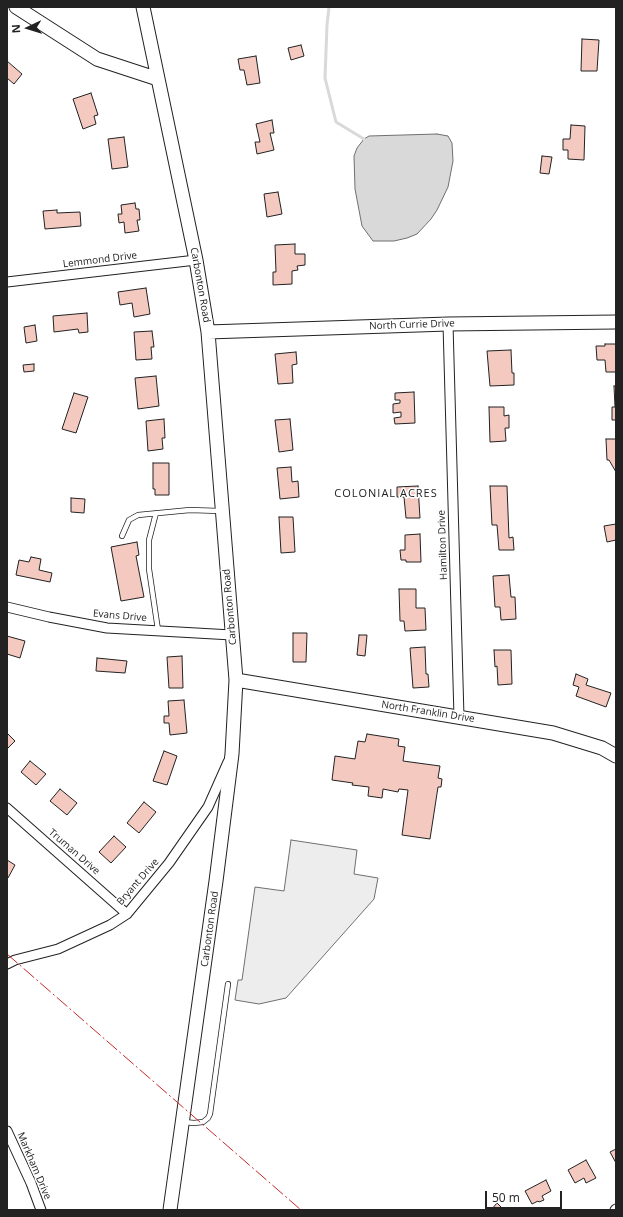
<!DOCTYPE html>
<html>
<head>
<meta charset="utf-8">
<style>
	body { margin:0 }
	#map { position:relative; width:623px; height:1217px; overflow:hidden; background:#fff; font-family:"Open Sans",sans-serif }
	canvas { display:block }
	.frame { position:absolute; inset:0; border:8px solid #222; pointer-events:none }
	.north { position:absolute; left:8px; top:8px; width:40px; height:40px; -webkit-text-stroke:3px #fff; paint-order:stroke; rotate:266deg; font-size:11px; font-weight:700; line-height:16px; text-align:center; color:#222 }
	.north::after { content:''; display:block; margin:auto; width:14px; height:18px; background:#222; clip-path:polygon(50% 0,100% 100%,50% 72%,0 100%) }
	.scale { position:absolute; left:485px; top:1191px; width:77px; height:18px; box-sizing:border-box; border:2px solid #222; border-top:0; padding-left:5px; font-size:12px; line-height:14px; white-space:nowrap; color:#222; -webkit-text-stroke:3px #fff; paint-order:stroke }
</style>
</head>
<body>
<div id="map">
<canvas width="623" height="1217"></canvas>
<div class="frame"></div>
<div class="north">N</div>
<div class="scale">50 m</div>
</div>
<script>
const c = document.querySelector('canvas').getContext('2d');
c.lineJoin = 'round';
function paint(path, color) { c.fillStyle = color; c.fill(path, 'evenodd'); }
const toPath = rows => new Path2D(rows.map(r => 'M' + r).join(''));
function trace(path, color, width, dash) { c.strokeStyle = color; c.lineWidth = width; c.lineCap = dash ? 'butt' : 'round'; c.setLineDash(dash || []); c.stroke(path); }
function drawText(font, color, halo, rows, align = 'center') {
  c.font = font + ' "Open Sans",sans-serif'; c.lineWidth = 3; c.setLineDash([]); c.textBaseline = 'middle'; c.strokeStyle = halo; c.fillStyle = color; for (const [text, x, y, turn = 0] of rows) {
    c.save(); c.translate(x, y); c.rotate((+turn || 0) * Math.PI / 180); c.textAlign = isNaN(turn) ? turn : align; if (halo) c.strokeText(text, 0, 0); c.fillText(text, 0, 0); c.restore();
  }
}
const parking = toPath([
	[291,840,357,850,354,874,378,878,374,899,286,998,259,1004,235,1000,238,980,242,980,255,887,284,891,291,840]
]);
paint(parking, '#ededed');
trace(parking, '#6f6f6f', 1);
const water = toPath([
	[437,134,448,136,452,143,453,161,448,187,437,210,431,219,417,234,407,238,394,241,373,241,362,226,355,189,354,156,357,148,364,139,369,136,437,134]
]);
paint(water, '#d9d9d9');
trace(water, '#6f6f6f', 1);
trace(toPath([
	[329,7,327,25,325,78,336,122,364,139,366,142]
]), '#d9d9d9', 3);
const building = toPath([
	[582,39,599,40,597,71,581,71,582,39],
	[301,45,304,56,291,60,288,48,301,45],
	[256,56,260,83,247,85,244,70,240,70,238,59,256,56],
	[7,61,22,74,14,84,7,78,7,61],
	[91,93,98,115,94,116,96,124,83,129,73,99,91,93],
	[272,120,274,133,270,133,274,150,257,154,255,142,260,142,256,124,272,120],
	[571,125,585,126,584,160,568,159,568,150,563,150,563,139,570,139,571,125],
	[124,137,128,167,112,169,108,139,124,137],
	[542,156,552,157,549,174,540,173,542,156],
	[278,192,282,214,267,217,264,194,278,192],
	[135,203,136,209,139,209,140,220,137,220,139,231,125,233,124,222,119,223,118,214,122,214,121,205,135,203],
	[57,210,57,213,80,212,81,226,45,229,43,211,57,210],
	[295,244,295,254,305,254,305,265,297,266,298,270,292,271,292,284,273,285,273,272,276,272,275,245,295,244],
	[146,288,150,314,134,317,132,303,120,305,118,292,146,288],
	[87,313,88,332,79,333,78,329,54,332,53,316,87,313],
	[35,325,37,341,26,343,24,327,35,325],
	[152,331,154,347,151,347,152,359,136,360,134,332,152,331],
	[605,344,616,344,616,372,606,372,605,360,597,360,596,346,605,346,605,344],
	[511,350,512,373,514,373,514,385,490,386,487,351,511,350],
	[296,352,297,364,292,365,293,383,278,384,275,354,296,352],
	[34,364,34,371,24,372,23,365,34,364],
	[156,376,159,406,138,409,135,378,156,376],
	[614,386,616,386,616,420,612,420,612,407,615,407,614,386],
	[414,392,415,423,395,424,394,418,401,417,401,412,393,413,393,404,400,403,400,400,395,400,395,393,414,392],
	[74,393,88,397,76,433,62,429,74,393],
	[489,407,504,407,504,416,509,415,509,428,505,428,506,441,490,442,489,407],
	[164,419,165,438,162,438,163,449,148,451,146,421,164,419],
	[290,419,293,450,279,452,275,420,290,419],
	[606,439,616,439,616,472,609,460,607,460,606,439],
	[153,463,169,463,169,495,155,495,155,489,153,489,153,463],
	[291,467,292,482,298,481,299,497,280,499,277,468,291,467],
	[418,486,420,518,406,518,404,497,397,497,397,487,418,486],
	[490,486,507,486,509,538,513,537,514,550,499,550,497,525,492,525,490,486],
	[71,498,85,499,84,513,71,512,71,498],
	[279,517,293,517,295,552,281,553,279,517],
	[616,524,616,540,607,542,604,526,616,524],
	[420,534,421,562,406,562,406,560,401,560,400,550,405,550,405,535,420,534],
	[137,542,139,555,136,556,144,597,121,601,111,547,137,542],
	[31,557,41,559,39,570,52,573,50,582,16,575,19,560,29,562,31,557],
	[509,575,511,597,515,597,516,619,501,620,500,607,495,607,493,576,509,575],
	[399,589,416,589,416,608,425,608,426,630,405,631,404,621,400,621,399,589],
	[293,633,307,633,306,662,293,662,293,633],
	[359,635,367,635,365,656,357,655,359,635],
	[7,636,25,641,20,658,7,654,7,636],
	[425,647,426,674,428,674,429,687,413,688,410,648,425,647],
	[494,650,511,650,512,684,498,685,497,666,495,667,494,650],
	[182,656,183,688,169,688,167,657,182,656],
	[97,658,127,661,125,673,96,671,97,658],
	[576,674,588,679,586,685,611,693,606,707,576,696,579,687,573,685,576,674],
	[184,700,187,733,170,735,169,723,164,723,164,716,169,716,168,701,184,700],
	[7,733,15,741,7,749,7,733],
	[367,734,399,739,398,746,405,747,403,761,440,766,438,778,442,779,441,787,438,787,430,839,402,835,408,790,399,789,398,792,383,789,382,798,368,796,369,787,352,785,353,783,332,780,335,756,355,759,358,741,365,742,367,734],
	[164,751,177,756,167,785,153,781,164,751],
	[30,761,46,774,36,785,21,772,30,761],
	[60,789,77,803,67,815,50,801,60,789],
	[144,802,156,812,139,833,127,823,144,802],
	[114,836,126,847,111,863,99,852,114,836],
	[7,860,15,865,8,878,7,877,7,860],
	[616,1149,616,1163,610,1152,616,1149],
	[586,1160,596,1178,586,1183,584,1178,575,1183,568,1170,586,1160],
	[546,1180,551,1191,542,1196,544,1200,539,1202,538,1201,532,1204,525,1191,546,1180],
	[497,1203,504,1210,491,1210,497,1203]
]);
paint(building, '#f3c9c0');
trace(building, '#222', 1);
const lane = toPath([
	[156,513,149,540,149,569,158,630],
	[122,536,129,520,138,515,190,510,220,511],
	[184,1122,194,1123,203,1122,208,1118,210,1114,228,984]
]);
const street = toPath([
	[7,282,196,260],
	[448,324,459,717],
	[7,607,49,617,107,628,232,635],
	[7,808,127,914],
	[7,964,15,960,58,949,110,925,127,914,169,863,208,807,228,762],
	[7,1131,31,1183,41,1210],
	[615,1210,616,1209]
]);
const secondary = toPath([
	[16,7,97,59,158,79],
	[143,7,196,260,208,332,236,680,232,754,216,881,170,1210],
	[208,332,448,324,616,322],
	[236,680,553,733,602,748,616,756]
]);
trace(lane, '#222', 6);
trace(street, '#222', 11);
trace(secondary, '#222', 15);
trace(lane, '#fff', 4.5);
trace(street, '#fff', 9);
trace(secondary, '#fff', 13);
trace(toPath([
	[7,954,301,1210]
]), '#c62828', 1, [14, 3, 2, 3]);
drawText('10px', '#222', '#fff', [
	["Lemmond Drive",100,260,-7],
	["Carbonton Road",200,285,80],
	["North Currie Drive",412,325,-2],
	["Hamilton Drive",443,545,-92],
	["Carbonton Road",230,607,-95],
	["Evans Drive",120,616,5],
	["North Franklin Drive",428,712,9],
	["Truman Drive",74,852,41],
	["Bryant Drive",138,882,-49],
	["Carbonton Road",210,929,-82],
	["Markham Drive",34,1166,67]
]);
c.letterSpacing = '1px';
drawText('11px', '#222', '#fff', [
	["COLONIAL ACRES",386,494]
]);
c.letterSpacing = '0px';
</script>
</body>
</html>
